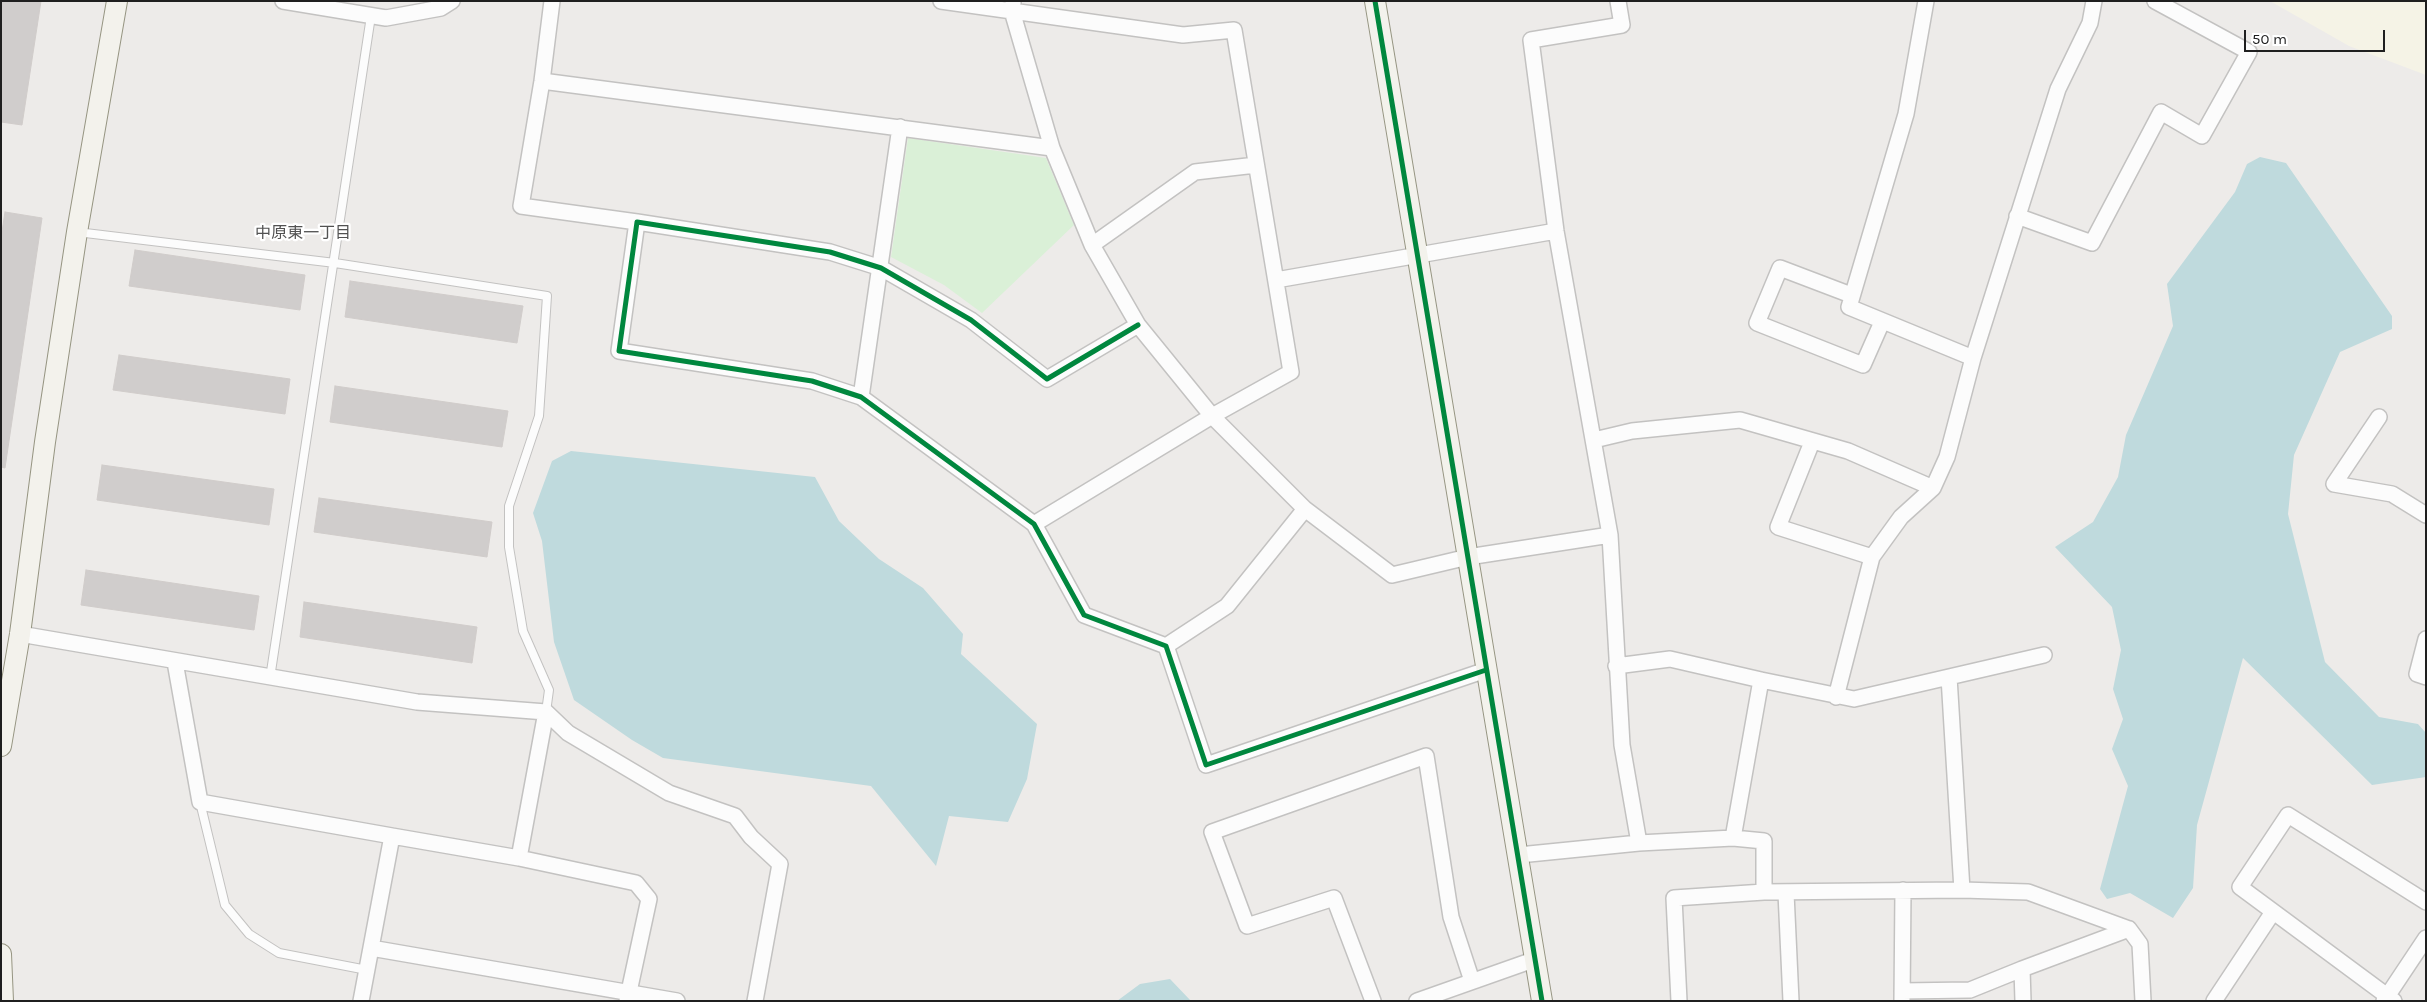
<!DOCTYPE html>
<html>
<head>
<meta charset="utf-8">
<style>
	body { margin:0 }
	#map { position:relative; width:2427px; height:1002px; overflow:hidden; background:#edebe9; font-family:Karla,sans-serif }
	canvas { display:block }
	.frame { position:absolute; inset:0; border:2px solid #1f1f1f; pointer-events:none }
	.scale { position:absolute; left:2244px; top:30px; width:141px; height:22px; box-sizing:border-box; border:2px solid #1f1f1f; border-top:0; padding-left:6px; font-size:15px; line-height:18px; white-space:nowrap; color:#1f1f1f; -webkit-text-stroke:4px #fff; paint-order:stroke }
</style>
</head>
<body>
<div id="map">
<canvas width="2427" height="1002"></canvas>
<div class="frame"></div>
<div class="scale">50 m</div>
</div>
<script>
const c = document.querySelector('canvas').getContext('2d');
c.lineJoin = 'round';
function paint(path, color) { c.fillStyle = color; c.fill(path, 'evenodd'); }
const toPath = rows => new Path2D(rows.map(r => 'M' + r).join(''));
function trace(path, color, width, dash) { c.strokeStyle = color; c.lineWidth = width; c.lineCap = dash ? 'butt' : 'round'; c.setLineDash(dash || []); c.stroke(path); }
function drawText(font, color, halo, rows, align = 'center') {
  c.font = font + ' Karla,"Noto Sans JP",sans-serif'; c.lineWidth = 4.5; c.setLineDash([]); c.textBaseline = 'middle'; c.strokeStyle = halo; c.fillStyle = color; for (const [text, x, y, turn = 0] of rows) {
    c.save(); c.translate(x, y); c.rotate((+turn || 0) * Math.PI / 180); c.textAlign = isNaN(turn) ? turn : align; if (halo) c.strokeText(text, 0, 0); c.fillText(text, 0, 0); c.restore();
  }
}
paint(toPath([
	[2270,1,2426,1,2426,75,2349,46]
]), '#f5f3e6');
paint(toPath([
	[908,138,1046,158,1074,225,982,313,944,285,891,257]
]), '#daf0d7');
paint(toPath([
	[2260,157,2286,163,2392,316,2392,329,2340,352,2294,455,2288,514,2325,662,2379,717,2418,724,2426,733,2426,777,2372,785,2243,658,2197,825,2193,888,2173,918,2130,893,2107,899,2100,889,2128,786,2112,749,2123,719,2113,689,2121,650,2112,607,2055,547,2093,522,2118,477,2126,435,2173,326,2167,284,2235,192,2247,164],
	[571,451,815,477,839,521,879,559,923,588,963,634,961,654,1037,724,1027,779,1008,822,949,816,936,866,871,786,663,758,632,740,574,700,554,642,542,541,533,513,552,461],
	[1170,979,1191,1001,1117,1001,1140,984]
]), '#bfdadd');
const building = toPath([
	[1,1,41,1,22,125,1,122,1,1],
	[5,212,42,218,5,468,1,467,1,238,5,212],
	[135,250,305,275,300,310,129,286,135,250],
	[350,281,523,306,517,343,345,317,350,281],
	[119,355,290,379,285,414,113,390,119,355],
	[335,386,508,411,502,447,330,422,335,386],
	[102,465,274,489,269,525,97,500,102,465],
	[319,498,492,522,487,557,314,532,319,498],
	[86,570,259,596,254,630,81,605,86,570],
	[304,602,477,627,472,663,300,637,304,602]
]);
paint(building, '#d0cdcc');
trace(building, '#d0ccca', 1);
const lane = toPath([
	[77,232,335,263,547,296,539,416,509,506,509,547,523,631,549,690,546,712],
	[270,678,371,16],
	[200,802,225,905,249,934,279,953,367,970]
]);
const street = toPath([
	[283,1,386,18,441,8,452,1],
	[552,1,542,81,521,206,637,222],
	[941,1,1183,35,1234,30,1291,372,1212,416,1034,524],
	[1618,1,1622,25,1531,40,1556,231,1610,535,1622,745,1639,843],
	[1013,3,1012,11,1052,148],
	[542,81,1052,148,1092,245,1138,325,1212,416,1305,509,1392,575,1468,557,1610,535],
	[2017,216,2092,243,2161,112,2202,136,2249,52,2155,1],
	[1092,245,1195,172,1256,165],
	[1276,280,1556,231],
	[1851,295,1780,268,1757,323,1863,365,1882,322],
	[1138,325,1047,379,971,320,881,268,830,252,637,222,619,351,812,381,861,397,1034,524,1084,615,1166,646,1206,765,1486,670],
	[1973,358,2058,89,2090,23,2094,1],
	[861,397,900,127],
	[2379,417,2334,484,2392,494,2426,515],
	[1594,440,1632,431,1740,420,1848,451,1933,488],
	[1812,442,1778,527,1872,557],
	[20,634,417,702,546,712,519,858,636,883,649,899,627,1001],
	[2426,639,2417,674,2426,677],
	[1166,646,1227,606,1305,509],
	[175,662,200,802,392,836],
	[1616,666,1670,659,1761,680],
	[1949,677,2044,655],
	[1836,697,1872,557,1901,517,1933,488,1947,457,1973,358,1849,307,1906,114,1926,1],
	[546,712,568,733,669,793,735,816,751,837,780,864,755,1001],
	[1733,838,1761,680,1854,699,1949,677,1962,890],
	[1519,855,1639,843,1733,838,1764,841,1764,892],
	[1786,893,1791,1001],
	[371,948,677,1001],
	[1902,991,1970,990,2022,969],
	[361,1001,392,836,519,858],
	[1373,1001,1334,898,1247,926,1212,832,1426,756,1451,917,1472,981],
	[1417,1001,1536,959],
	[1679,1001,1674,898,1764,892,1962,890,2028,892,2129,929],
	[1902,1001,1903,890],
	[2023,1001,2022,969,2129,929,2140,944,2143,1001],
	[2214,1001,2273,912],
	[2384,1001,2426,938],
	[2394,1001,2240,887,2288,815,2426,902]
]);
const secondary = toPath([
	[1375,1,1542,1001],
	[1,746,20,634,45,442,77,232,117,1],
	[1,954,3,1001]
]);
trace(lane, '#c3c2c1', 10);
trace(street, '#c3c2c1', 18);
trace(secondary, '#969582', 22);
trace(lane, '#fcfcfc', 8);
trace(street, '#fcfcfc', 15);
trace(secondary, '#f3f2ec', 20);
trace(toPath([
	[1375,1,1542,1001],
	[1138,325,1047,379,971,320,881,268,830,252,637,222,619,351,812,381,861,397,1034,524,1084,615,1166,646,1206,765,1486,670]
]), '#00873e', 5);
drawText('16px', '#525252', '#fff', [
	["中原東一丁目",303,233]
]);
</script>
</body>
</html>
